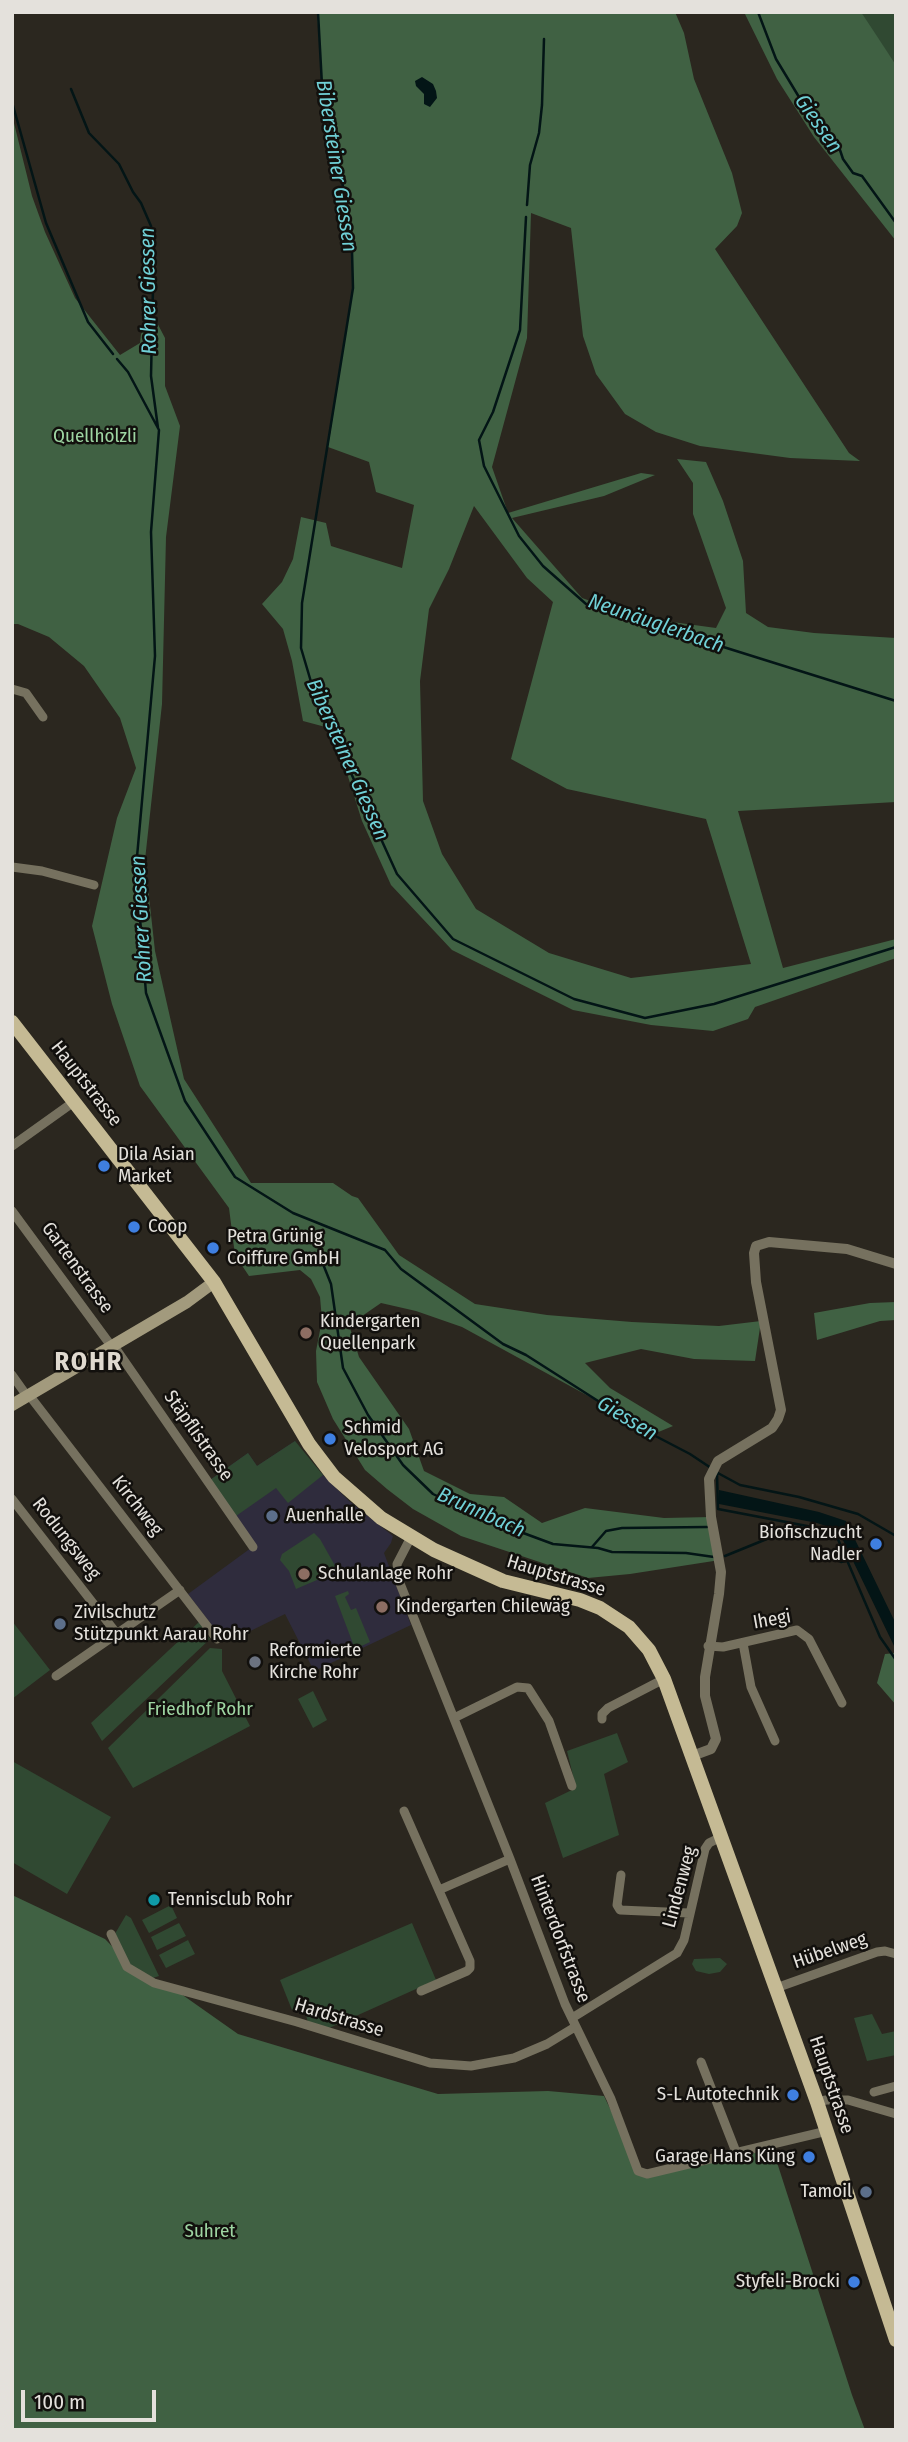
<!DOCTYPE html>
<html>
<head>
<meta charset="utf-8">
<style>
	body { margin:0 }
	#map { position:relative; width:908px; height:2442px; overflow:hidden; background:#2b271f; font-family:"Fira Sans Condensed",sans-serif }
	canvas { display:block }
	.frame { position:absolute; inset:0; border:14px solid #e4e1dc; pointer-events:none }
	.scale { position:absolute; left:21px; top:2390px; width:135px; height:32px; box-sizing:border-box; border:4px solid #e4e1dc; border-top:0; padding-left:9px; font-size:21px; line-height:24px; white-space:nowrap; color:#e4e1dc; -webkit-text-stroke:5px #12100d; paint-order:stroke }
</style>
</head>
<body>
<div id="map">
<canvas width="908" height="2442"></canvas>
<div class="frame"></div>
<div class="scale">100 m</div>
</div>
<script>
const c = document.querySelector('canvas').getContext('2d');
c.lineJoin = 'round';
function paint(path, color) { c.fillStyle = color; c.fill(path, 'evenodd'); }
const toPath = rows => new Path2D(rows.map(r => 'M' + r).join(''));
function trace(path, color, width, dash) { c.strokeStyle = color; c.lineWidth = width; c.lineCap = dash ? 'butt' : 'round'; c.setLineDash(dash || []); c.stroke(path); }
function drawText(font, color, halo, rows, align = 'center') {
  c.font = font + ' "Fira Sans Condensed",sans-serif'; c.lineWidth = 5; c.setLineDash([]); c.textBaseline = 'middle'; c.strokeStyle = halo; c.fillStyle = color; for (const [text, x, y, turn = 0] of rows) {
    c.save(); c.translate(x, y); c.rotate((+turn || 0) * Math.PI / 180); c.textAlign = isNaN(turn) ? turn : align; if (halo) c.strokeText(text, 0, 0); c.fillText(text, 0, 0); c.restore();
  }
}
paint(toPath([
	[295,1441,307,1459,349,1501,393,1536,391,1543,384,1553,411,1625,314,1671,285,1614,232,1640,220,1636,188,1594,255,1545,210,1480,248,1453,257,1466]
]), '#2f2c3d');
paint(toPath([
	[861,12,896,12,896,65,865,20],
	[295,1441,323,1475,288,1503,276,1488,236,1516,210,1480,248,1453,257,1466],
	[314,1533,320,1539,338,1571,296,1589,289,1571,280,1560,282,1554],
	[348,1591,349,1594,345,1597,351,1610,356,1608,370,1642,355,1649,335,1596],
	[12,1621,50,1670,12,1699],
	[199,1622,210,1639,102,1741,91,1723],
	[210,1648,222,1649,222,1671,250,1726,133,1788,108,1748],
	[313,1691,327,1720,313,1728,298,1699],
	[617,1733,628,1762,604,1774,619,1835,563,1858,545,1803,576,1788,567,1751],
	[12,1761,111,1817,67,1894,12,1862],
	[171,1905,177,1918,149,1933,142,1920],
	[126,1915,131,1918,159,1976,153,1978,133,1968,123,1955,115,1937,116,1932],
	[179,1923,186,1936,157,1950,151,1937],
	[412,1923,436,1980,327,2029,308,2022,303,2006,292,2010,280,1980],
	[188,1940,195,1954,166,1968,159,1955],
	[720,1958,727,1964,720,1972,709,1974,696,1971,692,1964,694,1959],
	[872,2014,882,2034,896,2031,896,2055,867,2061,854,2018]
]), '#304932');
paint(toPath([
	[317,12,675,12,684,33,694,79,732,173,742,213,737,226,715,249,849,453,860,461,790,458,700,446,656,432,625,414,596,374,583,336,571,228,531,213,527,338,492,467,508,513,641,473,655,475,604,496,512,518,582,598,636,617,716,628,726,608,693,514,693,483,677,459,706,462,723,501,743,561,746,613,768,627,814,633,896,638,896,802,738,811,783,968,896,939,896,958,755,1007,748,1019,713,1031,651,1025,573,1010,452,950,391,885,362,821,333,729,303,721,292,661,283,629,262,604,282,582,293,559,301,517,326,523,331,546,402,568,414,505,376,492,369,462,328,447,353,289,352,251,342,180,322,85],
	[474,506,527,578,553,602,511,759,567,789,706,819,751,964,631,978,549,953,476,909,442,854,423,801,420,681,429,609,449,569],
	[744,12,861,12,896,65,896,241,814,137,777,79],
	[12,115,32,196,45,232,75,298,120,355,140,343,141,334,153,315,165,338,165,386,180,426,166,537,162,704,145,860,155,951,184,1079,251,1183,333,1183,352,1196,358,1198,399,1255,475,1304,547,1315,632,1322,719,1326,761,1321,755,1361,694,1359,641,1349,585,1363,610,1388,673,1426,656,1433,462,1327,416,1311,381,1303,349,1325,359,1357,409,1429,424,1471,470,1494,504,1497,542,1523,585,1508,664,1518,711,1517,720,1560,630,1574,588,1578,461,1536,413,1509,387,1489,365,1470,333,1419,317,1382,316,1351,322,1320,320,1297,311,1279,300,1270,249,1276,235,1255,229,1208,140,1086,112,1004,92,926,117,818,136,768,120,718,84,666,49,637,18,624,12,624],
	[896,1302,896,1320,880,1321,817,1340,814,1313,870,1303],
	[896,1653,896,1705,877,1683,885,1654],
	[12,1895,105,1939,136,1971,167,1984,238,2034,438,2094,548,2091,604,2096,642,2176,736,2152,773,2150,852,2395,865,2430,12,2430]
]), '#406143');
paint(toPath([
	[422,77,433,84,436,91,437,98,430,107,424,104,424,94,416,86,415,81],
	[719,1490,819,1512,846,1521,896,1624,896,1650,838,1530,817,1523,719,1504]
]), '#031516');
trace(toPath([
	[318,12,322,85,342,180,352,251,353,288,302,603,301,648,314,692,397,874,453,939,574,999,645,1018,714,1004,896,947],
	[758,12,776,59,802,102,819,126,825,130,840,150,843,159,853,173,862,176,896,223],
	[71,89,89,133,119,164,133,192,141,203,151,226,154,244,151,376,158,428],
	[12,102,46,223,88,322,113,354],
	[527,205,530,165,539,133,542,105,544,39],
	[526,217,520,330,493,412,479,440,484,466,519,536,543,566,586,604,896,701],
	[117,359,128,372,159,430,151,532,155,656,136,868,146,993,185,1101,235,1177,293,1213,385,1250,401,1269,503,1344,526,1355,642,1429,690,1454,711,1468],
	[319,1254,331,1284,343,1368,368,1415,403,1465,433,1494,480,1517,553,1544,598,1548,612,1552,686,1553,714,1557],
	[716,1472,740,1485,799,1497,858,1514,896,1536],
	[717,1474,718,1509,807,1526,837,1537,880,1637,896,1660],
	[592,1547,606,1531,622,1528,707,1527],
	[821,1551,841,1562,846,1561],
	[725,1556,779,1534]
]), '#031516', 2.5);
trace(toPath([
	[12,689,26,693,43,717],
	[12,867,42,871,94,885],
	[12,1146,75,1101],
	[12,1211,112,1347],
	[114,1346,253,1547],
	[12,1375,27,1396],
	[29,1395,217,1639],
	[12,1499,117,1634],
	[411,1537,397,1564,399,1581,510,1859,565,2004,611,2099,638,2171,647,2174,827,2131],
	[743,1643,751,1687,775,1741],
	[708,1646,723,1647,797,1630,809,1639,842,1703],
	[56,1676,180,1590],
	[454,1718,517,1687,528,1688,549,1721,572,1786],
	[602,1719,602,1714,608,1708,664,1679],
	[404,1811,470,1961,470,1968,467,1971,421,1991],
	[621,1875,617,1905,620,1910,689,1913],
	[439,1890,510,1859],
	[111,1934,127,1967,154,1983,297,2022,430,2063,471,2066,514,2058,547,2044,575,2027],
	[776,1988,877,1952,885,1951,896,1954],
	[572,2018,677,1953,684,1940,705,1849,709,1843,721,1837],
	[701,2062,736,2152],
	[874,2092,896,2086],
	[817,2102,826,2100,848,2100,896,2114]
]), '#76715f', 9);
trace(toPath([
	[692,1756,711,1749,716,1739,705,1696,705,1677,719,1594,721,1572,711,1517,709,1479,718,1461,772,1428,778,1419,781,1410,756,1282,754,1253,756,1246,769,1242,847,1249,896,1264]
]), '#76715f', 10);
trace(toPath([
	[12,1405,187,1302,214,1282]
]), '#a29a7d', 12);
trace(toPath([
	[12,1022,214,1282,309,1444,334,1477,381,1518,434,1550,503,1581,580,1600,600,1608,629,1627,649,1650,664,1679,817,2102,896,2340]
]), '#c5ba94', 14);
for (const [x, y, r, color] of [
	[104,1166,7,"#3f7fe0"],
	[134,1227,7,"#3f7fe0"],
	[213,1248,7,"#3f7fe0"],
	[306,1333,7,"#8d6e63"],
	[330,1439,7,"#3f7fe0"],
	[272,1516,7,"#5c6f8a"],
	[876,1544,7,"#3f7fe0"],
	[304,1574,7,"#8d6e63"],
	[382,1607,7,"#8d6e63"],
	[60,1624,7,"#5c6f8a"],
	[255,1662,7,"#6b7280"],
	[154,1900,7,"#0f9aa8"],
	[793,2095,7,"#3f7fe0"],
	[809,2157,7,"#3f7fe0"],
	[866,2192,7,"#5c6f8a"],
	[854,2282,7,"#3f7fe0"]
]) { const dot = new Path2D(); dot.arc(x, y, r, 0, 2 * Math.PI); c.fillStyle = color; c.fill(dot); trace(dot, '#12100d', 2.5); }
drawText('19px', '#9ed5a2', '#12100d', [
	["Quellhölzli",95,437],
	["Friedhof Rohr",200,1710],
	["Suhret",210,2232]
]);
drawText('19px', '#e4e1dc', '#12100d', [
	["Hauptstrasse",86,1084,52],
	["Gartenstrasse",77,1268,54],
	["Stäpflistrasse",198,1436,55],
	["Kirchweg",137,1506,52],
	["Rodungsweg",66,1539,52],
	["Hauptstrasse",556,1576,17],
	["Ihegi",772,1620,-10],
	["Lindenweg",680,1887,-75],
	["Hinterdorfstrasse",560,1939,69],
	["Hübelweg",830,1951,-19],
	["Hardstrasse",339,2018,17],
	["Hauptstrasse",831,2085,71]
]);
drawText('19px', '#e4e1dc', '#12100d', [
	["Dila Asian",118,1155],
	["Market",118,1177],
	["Coop",148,1227],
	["Petra Grünig",227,1237],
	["Coiffure GmbH",227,1259],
	["Kindergarten",320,1322],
	["Quellenpark",320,1344],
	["Schmid",344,1428],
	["Velosport AG",344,1450],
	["Auenhalle",286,1516],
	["Biofischzucht",862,1533,"right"],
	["Nadler",862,1555,"right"],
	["Schulanlage Rohr",318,1574],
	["Kindergarten Chilewäg",396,1607],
	["Zivilschutz",74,1613],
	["Stützpunkt Aarau Rohr",74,1635],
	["Reformierte",269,1651],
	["Kirche Rohr",269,1673],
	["Tennisclub Rohr",168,1900],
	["S-L Autotechnik",779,2095,"right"],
	["Garage Hans Küng",795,2157,"right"],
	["Tamoil",852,2192,"right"],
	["Styfeli-Brocki",840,2282,"right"]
], 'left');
drawText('italic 21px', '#70d0d6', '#12100d', [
	["Giessen",818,124,55],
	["Bibersteiner Giessen",336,166,81],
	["Rohrer Giessen",149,291,-91],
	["Neunäuglerbach",656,624,19],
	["Bibersteiner Giessen",347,760,66],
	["Rohrer Giessen",142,919,-93],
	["Giessen",627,1419,31],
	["Brunnbach",481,1513,24]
]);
c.letterSpacing = '2px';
drawText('bold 26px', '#dfd9cf', '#12100d', [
	["ROHR",89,1363]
]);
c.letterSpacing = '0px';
</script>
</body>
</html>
